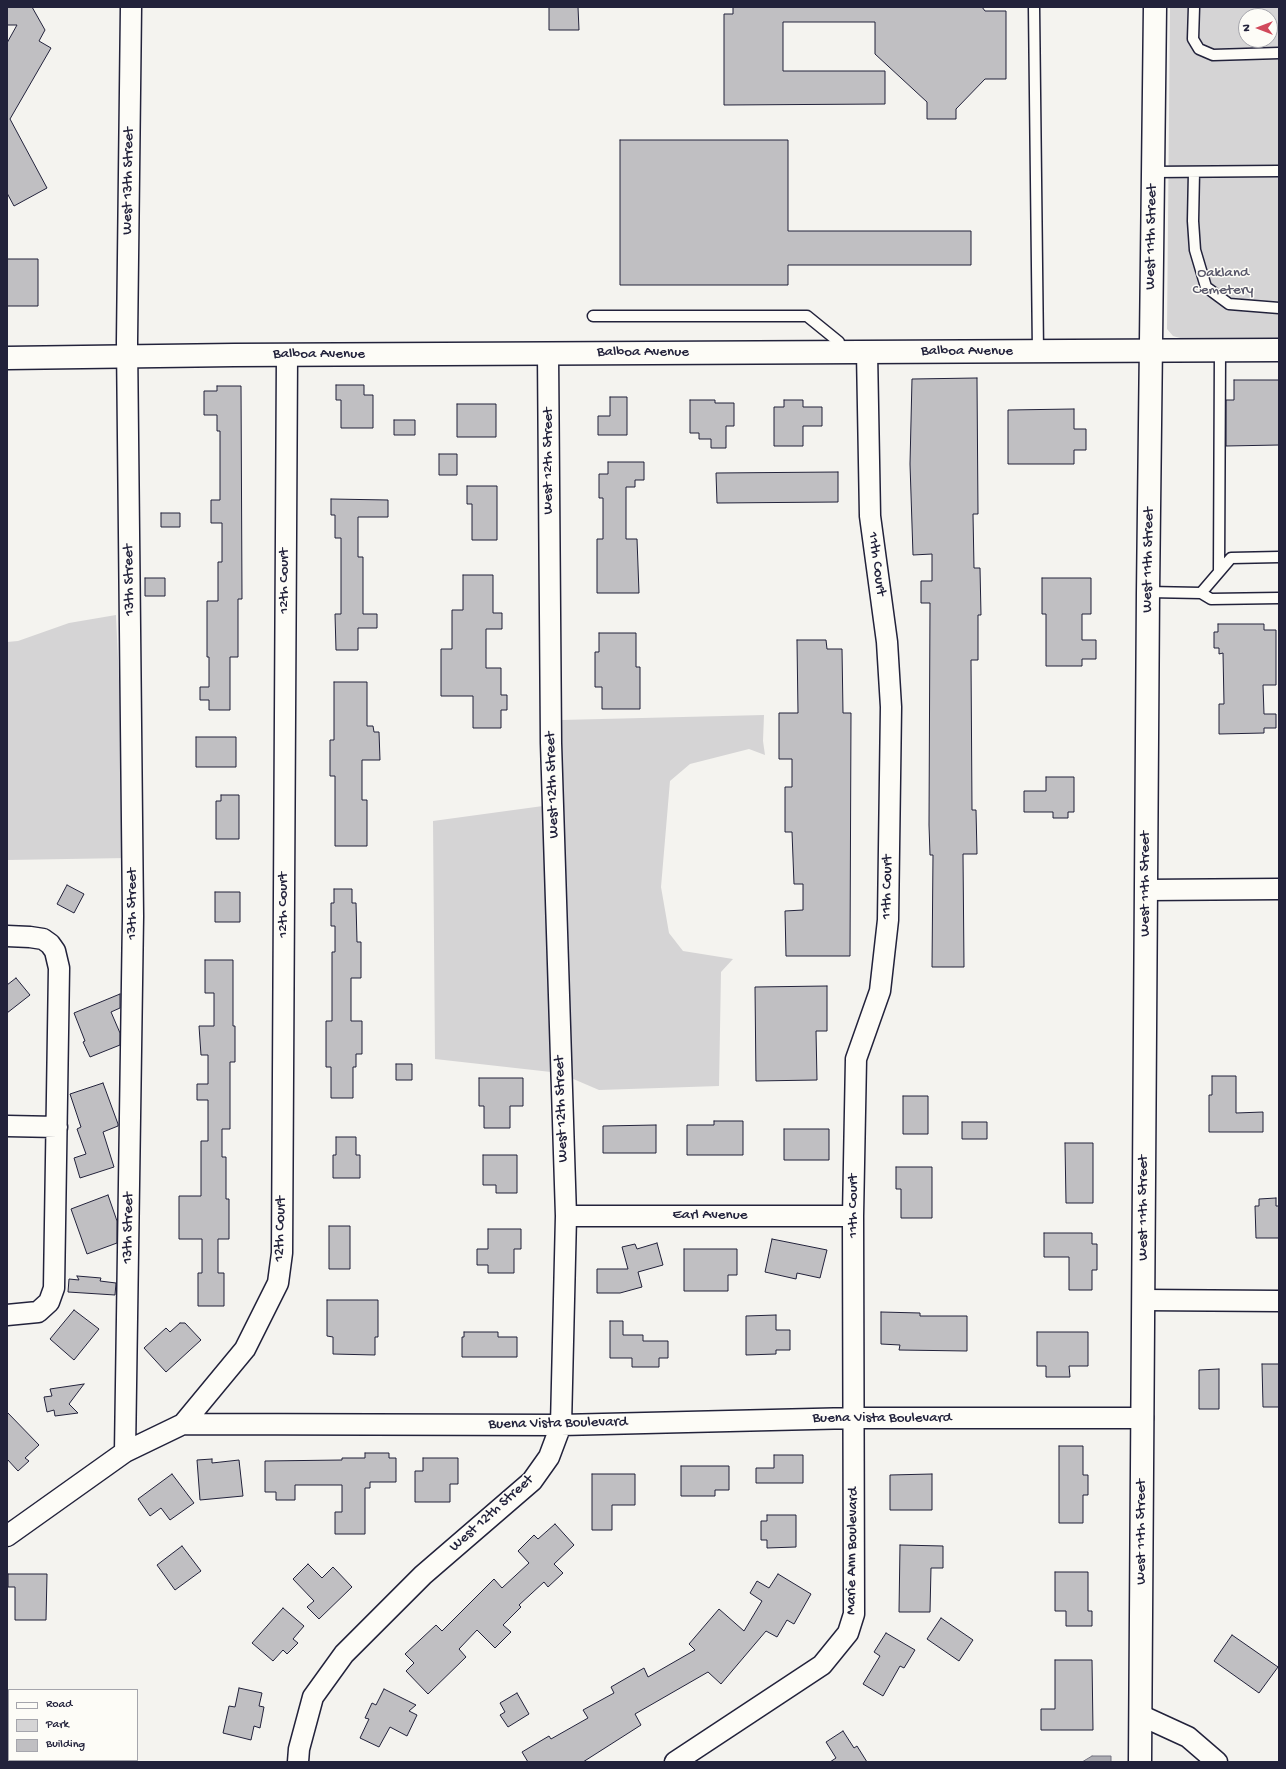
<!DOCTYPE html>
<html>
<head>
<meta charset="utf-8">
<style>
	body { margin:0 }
	#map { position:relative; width:1286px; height:1769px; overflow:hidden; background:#f4f3ef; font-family:"Gochi Hand",sans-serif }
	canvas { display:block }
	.frame { position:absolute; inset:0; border:8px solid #22223b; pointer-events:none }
	.legend { position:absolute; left:8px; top:1689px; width:130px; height:72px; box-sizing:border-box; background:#fdfcf7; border:1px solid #a5a5ac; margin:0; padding:5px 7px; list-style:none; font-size:12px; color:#22223b }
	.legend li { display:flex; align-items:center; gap:8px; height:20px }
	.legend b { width:20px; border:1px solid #a5a5ac }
	.north { position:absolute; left:1238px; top:8px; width:40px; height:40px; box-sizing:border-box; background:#fdfcf7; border:1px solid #a5a5ac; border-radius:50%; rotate:270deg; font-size:11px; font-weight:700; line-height:16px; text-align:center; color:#22223b }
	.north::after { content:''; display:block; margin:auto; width:14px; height:18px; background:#d1495b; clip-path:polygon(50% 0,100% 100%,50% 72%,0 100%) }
</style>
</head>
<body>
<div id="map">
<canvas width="1286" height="1769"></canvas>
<div class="frame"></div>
<ul class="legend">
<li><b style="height:5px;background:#fdfcf7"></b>Road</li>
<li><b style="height:11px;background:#d5d4d5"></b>Park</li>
<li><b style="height:11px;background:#c0bfc2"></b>Building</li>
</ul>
<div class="north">N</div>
</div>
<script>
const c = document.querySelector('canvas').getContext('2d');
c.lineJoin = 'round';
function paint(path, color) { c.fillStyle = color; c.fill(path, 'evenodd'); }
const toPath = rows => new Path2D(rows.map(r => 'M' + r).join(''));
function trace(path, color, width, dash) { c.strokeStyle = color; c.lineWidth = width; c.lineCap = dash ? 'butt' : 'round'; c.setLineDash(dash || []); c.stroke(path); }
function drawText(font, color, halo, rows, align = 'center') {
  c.font = font + ' "Gochi Hand",sans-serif'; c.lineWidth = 3; c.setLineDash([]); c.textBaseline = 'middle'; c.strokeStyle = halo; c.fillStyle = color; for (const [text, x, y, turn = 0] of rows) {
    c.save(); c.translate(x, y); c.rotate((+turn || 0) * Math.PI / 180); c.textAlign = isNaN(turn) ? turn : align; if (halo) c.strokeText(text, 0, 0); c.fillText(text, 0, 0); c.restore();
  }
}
paint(toPath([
	[1170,7,1279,7,1279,338,1183,339,1173,336,1167,329],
	[1246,16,1270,16,1270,40,1246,40],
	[116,615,127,858,7,860,7,642,18,641,69,623],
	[764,715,763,741,765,755,749,749,690,764,670,781,661,887,669,933,683,951,733,959,721,972,719,1086,599,1090,571,1078,561,720],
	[543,806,551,1072,435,1059,433,821]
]), '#d5d4d5');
const water = toPath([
	[1092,1756,1111,1756,1111,1762,1082,1762,1092,1756]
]);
paint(water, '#acacb2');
trace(water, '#757582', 1);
const building = toPath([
	[7,7,32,7,45,30,39,41,51,48,10,119,47,188,14,206,7,193,7,43,17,25,7,25,7,7],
	[549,7,578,7,579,30,549,30,549,7],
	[733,7,982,7,985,11,1006,11,1006,79,985,79,956,109,956,119,927,119,927,102,875,54,875,22,783,22,783,71,885,71,885,104,724,105,724,14,733,14,733,7],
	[620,140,788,140,788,231,971,231,971,265,788,265,788,285,620,285,620,140],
	[7,259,38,259,38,306,7,306,7,259],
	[977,378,978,514,973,514,974,568,980,568,981,615,978,615,978,660,971,660,972,810,976,810,977,854,963,854,964,967,932,967,933,855,930,855,929,825,930,603,921,603,921,581,932,581,932,554,913,555,910,464,912,379,977,378],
	[1234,380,1279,380,1279,445,1226,446,1226,400,1234,400,1234,380],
	[336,385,364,385,364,395,373,395,373,428,341,428,341,400,336,400,336,385],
	[217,386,241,386,242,599,238,599,238,657,230,657,230,710,209,710,209,700,200,700,200,687,209,687,209,657,207,657,207,601,218,601,218,562,222,562,222,523,211,523,211,500,220,500,220,431,217,431,217,415,204,415,204,391,217,391,217,386],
	[610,397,627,397,627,435,598,435,598,416,610,416,610,397],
	[690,400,715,400,715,403,734,403,734,426,726,426,726,448,711,448,711,439,699,439,699,433,690,433,690,400],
	[784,400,803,400,803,407,822,407,822,426,803,426,803,446,774,446,774,407,784,407,784,400],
	[457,404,496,404,496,437,457,437,457,404],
	[1074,409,1074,429,1086,429,1086,450,1074,450,1074,464,1008,464,1008,410,1074,409],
	[394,420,415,420,415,435,394,435,394,420],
	[439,454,457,454,457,475,439,475,439,454],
	[608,462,644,462,644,480,635,480,635,487,626,487,626,539,637,539,639,593,597,593,597,539,603,539,603,498,599,498,599,474,608,474,608,462],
	[838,472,838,502,717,503,716,473,838,472],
	[467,486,497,486,497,540,472,540,472,504,467,504,467,486],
	[331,499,388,500,388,517,358,517,358,557,363,557,363,614,377,614,377,628,358,628,358,650,336,650,335,614,341,614,341,538,335,538,335,515,331,515,331,499],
	[161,513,180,513,180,527,161,527,161,513],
	[463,575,493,575,493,613,502,613,502,629,486,629,486,668,501,668,501,695,507,695,507,710,501,710,501,728,473,728,473,696,441,696,441,649,452,649,452,610,463,610,463,575],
	[145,578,165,578,165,596,145,596,145,578],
	[1042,578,1091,578,1091,614,1082,614,1082,640,1096,640,1096,659,1082,659,1082,666,1046,666,1046,614,1042,614,1042,578],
	[1218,624,1264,624,1264,630,1276,630,1276,685,1263,685,1264,714,1276,714,1276,728,1264,728,1264,733,1219,734,1219,704,1224,704,1223,653,1219,654,1219,648,1214,648,1214,632,1218,632,1218,624],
	[599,633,636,633,636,667,640,667,640,709,602,709,602,687,595,687,595,652,599,652,599,633],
	[797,640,826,640,827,649,842,649,843,713,851,713,850,956,786,956,785,911,803,910,803,884,794,884,792,832,785,832,785,787,792,787,792,759,779,759,779,713,798,713,797,640],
	[334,682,367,682,367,726,373,726,374,732,379,732,380,760,362,760,362,800,367,800,367,846,335,846,335,776,330,776,330,740,334,740,334,682],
	[196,737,236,737,236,767,196,767,196,737],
	[1046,777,1074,777,1074,812,1068,812,1068,818,1053,818,1053,812,1024,812,1024,791,1046,791,1046,777],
	[221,795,239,795,239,839,216,839,216,801,221,801,221,795],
	[67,885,84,894,74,913,57,904,67,885],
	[334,889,352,889,352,903,356,903,357,942,361,942,361,978,351,978,351,1021,362,1021,362,1054,356,1054,356,1067,353,1067,353,1098,331,1098,331,1067,326,1067,326,1021,332,1021,332,952,335,952,335,926,331,926,331,903,334,903,334,889],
	[215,892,240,892,240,922,215,922,215,892],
	[205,960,233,960,233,1026,235,1026,235,1062,230,1062,230,1129,222,1129,222,1157,226,1157,226,1199,229,1199,229,1239,218,1239,218,1273,224,1273,224,1306,198,1306,198,1273,202,1273,202,1239,179,1239,179,1196,201,1196,201,1141,208,1141,208,1100,197,1100,197,1084,208,1084,208,1055,201,1055,199,1026,214,1026,214,993,205,993,205,960],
	[16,978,30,995,7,1013,7,985,16,978],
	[827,986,827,1031,816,1031,817,1080,756,1081,755,987,827,986],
	[120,994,120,1008,111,1012,120,1033,120,1045,90,1057,83,1042,85,1041,74,1013,120,994],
	[396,1064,412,1064,412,1080,396,1080,396,1064],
	[1212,1076,1236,1076,1236,1113,1263,1112,1263,1132,1209,1132,1209,1095,1212,1095,1212,1076],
	[479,1078,523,1078,523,1106,510,1106,510,1128,484,1128,484,1106,479,1106,479,1078],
	[103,1083,118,1124,118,1126,103,1132,114,1167,80,1178,74,1158,86,1154,77,1129,81,1127,70,1094,103,1083],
	[903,1096,928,1096,928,1134,903,1134,903,1096],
	[714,1121,743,1121,743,1155,687,1155,687,1125,714,1125,714,1121],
	[962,1122,987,1122,987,1139,962,1139,962,1122],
	[656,1125,656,1153,603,1153,603,1126,656,1125],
	[784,1129,829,1129,829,1160,784,1160,784,1129],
	[336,1137,356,1137,356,1155,360,1155,360,1178,333,1178,333,1155,336,1155,336,1137],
	[1065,1143,1093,1143,1093,1203,1066,1203,1065,1143],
	[483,1155,517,1155,517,1193,496,1193,496,1185,483,1185,483,1155],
	[896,1167,932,1167,932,1218,901,1218,901,1189,896,1189,896,1167],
	[108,1195,117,1221,117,1243,87,1254,71,1209,108,1195],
	[1276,1198,1276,1206,1279,1206,1279,1238,1256,1238,1255,1206,1259,1206,1259,1199,1276,1198],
	[329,1226,350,1226,350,1269,329,1269,329,1226],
	[488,1229,521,1229,521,1249,514,1249,514,1273,488,1273,488,1265,477,1265,477,1249,488,1249,488,1229],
	[1044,1233,1092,1233,1092,1244,1097,1244,1097,1270,1092,1270,1092,1290,1069,1290,1069,1257,1044,1257,1044,1233],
	[772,1239,827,1250,820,1278,797,1273,796,1279,765,1272,772,1239],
	[657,1243,663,1265,638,1272,642,1287,620,1293,597,1293,597,1269,628,1269,622,1247,635,1244,637,1249,657,1243],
	[684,1249,737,1249,737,1275,728,1275,728,1291,684,1291,684,1249],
	[77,1276,101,1278,100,1281,116,1283,115,1295,68,1292,69,1279,79,1280,77,1276],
	[327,1300,378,1300,378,1337,375,1337,375,1355,333,1354,333,1337,327,1336,327,1300],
	[74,1310,99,1329,74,1360,50,1339,74,1310],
	[881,1312,920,1313,920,1316,967,1316,967,1351,899,1350,900,1345,881,1344,881,1312],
	[776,1315,776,1330,790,1330,790,1350,776,1350,776,1354,746,1355,746,1316,776,1315],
	[610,1321,623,1321,623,1335,643,1335,643,1341,668,1341,668,1358,659,1358,659,1367,632,1367,632,1358,610,1358,610,1321],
	[180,1323,185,1323,201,1340,166,1372,144,1348,166,1328,170,1332,180,1323],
	[464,1332,498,1332,498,1337,517,1337,517,1357,462,1357,462,1337,464,1337,464,1332],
	[1037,1332,1088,1332,1088,1366,1069,1366,1070,1377,1046,1377,1046,1366,1037,1366,1037,1332],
	[1262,1364,1279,1364,1279,1407,1263,1407,1262,1364],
	[1219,1369,1219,1409,1199,1409,1199,1370,1219,1369],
	[84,1384,69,1404,78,1413,55,1416,54,1410,47,1412,44,1397,52,1396,50,1389,84,1384],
	[7,1412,39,1445,25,1458,29,1461,18,1471,7,1459,7,1412],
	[1059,1446,1083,1446,1083,1475,1088,1475,1088,1495,1083,1495,1083,1523,1059,1523,1059,1446],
	[365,1453,389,1453,389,1458,396,1458,396,1482,370,1482,370,1488,365,1488,365,1534,335,1534,335,1512,342,1512,342,1485,295,1485,295,1500,276,1500,276,1492,265,1492,265,1461,342,1460,342,1458,365,1458,365,1453],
	[774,1455,803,1455,803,1483,756,1483,756,1468,774,1468,774,1455],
	[423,1458,458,1458,458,1484,450,1484,450,1502,415,1502,415,1471,423,1471,423,1458],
	[212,1459,212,1463,239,1460,243,1496,200,1500,197,1460,212,1459],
	[681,1466,729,1466,729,1490,715,1490,715,1496,681,1496,681,1466],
	[172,1474,194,1503,170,1520,161,1508,150,1516,138,1499,172,1474],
	[592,1474,635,1474,635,1505,612,1505,612,1530,592,1530,592,1474],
	[932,1474,932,1510,890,1510,890,1475,932,1474],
	[767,1515,796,1515,796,1547,767,1548,767,1540,761,1540,761,1521,767,1521,767,1515],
	[555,1524,574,1545,554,1564,563,1573,548,1587,544,1582,519,1605,521,1607,503,1625,511,1632,495,1648,477,1630,459,1649,466,1657,428,1694,406,1671,414,1663,405,1654,436,1625,442,1631,494,1579,502,1588,529,1563,518,1551,534,1535,538,1539,555,1524],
	[900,1545,943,1546,943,1568,931,1568,930,1612,899,1612,900,1545],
	[182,1546,201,1571,175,1590,157,1565,182,1546],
	[308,1564,322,1578,333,1567,352,1587,319,1619,307,1607,314,1601,293,1579,308,1564],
	[1055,1572,1088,1572,1088,1611,1092,1611,1092,1626,1066,1626,1066,1611,1055,1611,1055,1572],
	[8,1574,47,1574,46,1620,15,1620,15,1587,8,1587,8,1574],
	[778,1574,811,1594,794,1624,787,1620,777,1637,766,1631,721,1684,708,1672,635,1714,641,1725,583,1762,528,1762,522,1752,549,1736,551,1739,588,1718,583,1710,614,1693,611,1687,644,1668,648,1677,695,1650,689,1644,719,1609,744,1631,762,1601,750,1593,757,1581,769,1588,778,1574],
	[283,1608,304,1626,293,1639,298,1643,287,1654,283,1650,273,1661,252,1643,283,1608],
	[941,1618,973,1640,959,1661,927,1639,941,1618],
	[886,1633,915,1650,904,1668,900,1666,883,1696,863,1684,880,1656,874,1652,886,1633],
	[1232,1635,1278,1667,1259,1693,1214,1661,1232,1635],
	[1055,1660,1092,1660,1093,1730,1041,1730,1041,1709,1055,1709,1055,1660],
	[239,1688,262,1693,259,1706,264,1707,260,1728,254,1726,251,1740,223,1733,229,1706,235,1707,239,1688],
	[384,1689,416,1705,409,1711,417,1715,407,1736,390,1727,379,1747,360,1738,369,1719,365,1718,372,1703,376,1705,384,1689],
	[517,1693,529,1714,508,1727,500,1715,505,1712,500,1703,517,1693],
	[843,1731,854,1748,857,1746,867,1762,830,1762,836,1758,826,1742,843,1731]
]);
paint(building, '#c0bfc2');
trace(building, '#22223b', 1);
const service = toPath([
	[1034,7,1038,352],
	[1194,7,1193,39,1199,49,1213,55,1279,53],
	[1152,172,1279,171],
	[1194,172,1193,221,1195,250,1206,287,1229,304,1279,308],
	[593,316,807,316,839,342,839,352],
	[1219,572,1220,351],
	[1148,592,1201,593,1211,599,1279,598],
	[1201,593,1231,558,1279,557]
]);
const minor = toPath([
	[1146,890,1279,889],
	[7,936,30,937,43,939,50,944,55,951,59,968,54,1288,49,1302,38,1312,7,1315],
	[7,1126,57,1127],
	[566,1216,853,1216],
	[1143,1300,1279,1301],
	[183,1424,245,1349,278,1283,282,1253,287,355],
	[125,1452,133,916,127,341,131,7],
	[7,1536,125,1452,183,1424,561,1425,855,1418,1143,1418],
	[1140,1715,1188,1737,1217,1762],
	[7,1724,9,1727],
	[27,1760,28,1762],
	[298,1762,299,1749,313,1697,344,1654,423,1575,532,1481,549,1457,561,1425,566,1216,551,743,548,353],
	[675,1762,822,1665,848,1633,854,1614,853,1216,856,1059,880,991,888,920,891,707,887,642,870,516,867,352]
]);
const tertiary = toPath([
	[7,358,234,355,1279,350]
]);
const secondary = toPath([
	[1140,1762,1148,592,1155,7]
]);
trace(service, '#22223b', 13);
trace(minor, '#22223b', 23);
trace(tertiary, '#22223b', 25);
trace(secondary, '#22223b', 25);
trace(service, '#fdfcf7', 10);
trace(minor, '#fdfcf7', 20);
trace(tertiary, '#fdfcf7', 22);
trace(secondary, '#fdfcf7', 22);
drawText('15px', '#22223b', '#fdfcf7', [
	["West 13th Street",129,181,-89],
	["West 11th Street",1152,237,-89],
	["Balboa Avenue",967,352],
	["Balboa Avenue",643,353],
	["Balboa Avenue",319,355],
	["West 12th Street",549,461,-90],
	["West 11th Street",1149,560,-89],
	["11th Court",876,564,82],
	["13th Street",130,580,-91],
	["12th Court",285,581,-90],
	["West 12th Street",553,785,-92],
	["West 11th Street",1146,884,-90],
	["11th Court",888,887,-89],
	["13th Street",133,904,-90],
	["12th Court",284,905,-90],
	["West 12th Street",562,1109,-92],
	["11th Court",854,1206,-90],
	["West 11th Street",1144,1208,-90],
	["Earl Avenue",710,1216],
	["13th Street",129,1228,-89],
	["12th Court",281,1229,-88],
	["Buena Vista Boulevard",882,1419],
	["Buena Vista Boulevard",558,1424,-1],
	["West 12th Street",492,1514,-42],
	["West 11th Street",1142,1532,-90],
	["Marie Ann Boulevard",853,1551,-89]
]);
drawText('15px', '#585769', '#fdfcf7', [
	["Oakland",1223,274],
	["Cemetery",1223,291]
]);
</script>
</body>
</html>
